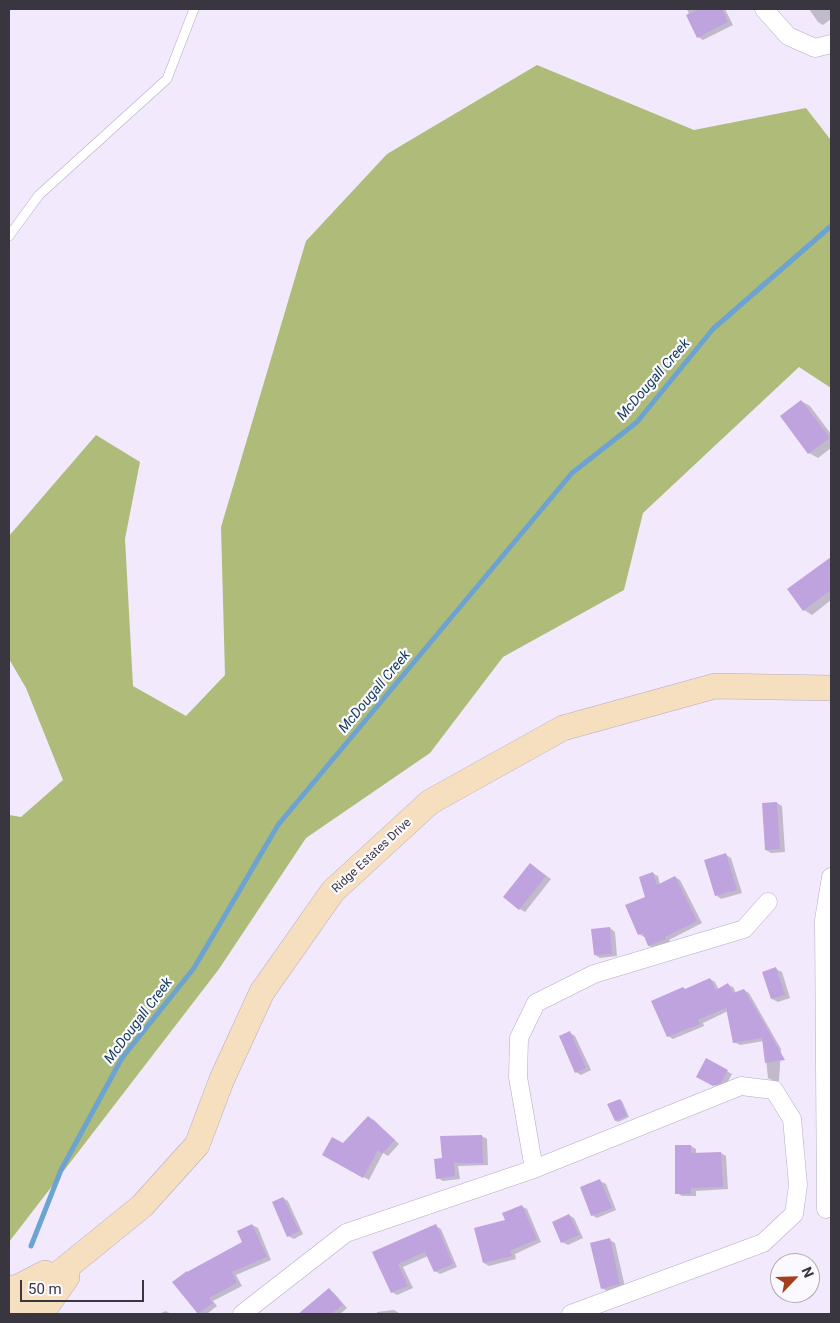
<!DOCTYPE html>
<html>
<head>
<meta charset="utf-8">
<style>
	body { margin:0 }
	#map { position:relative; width:840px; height:1323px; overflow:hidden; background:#f2e9fd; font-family:Roboto,sans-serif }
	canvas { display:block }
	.frame { position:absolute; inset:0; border:10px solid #3a363f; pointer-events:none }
	.north { position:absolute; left:770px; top:1253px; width:50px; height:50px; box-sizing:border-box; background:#fbf9fe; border:1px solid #aeabb2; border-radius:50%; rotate:66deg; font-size:14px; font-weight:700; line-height:20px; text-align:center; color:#3a363f }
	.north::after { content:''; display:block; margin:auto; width:18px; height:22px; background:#a53e1a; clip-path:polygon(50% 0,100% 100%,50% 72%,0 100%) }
	.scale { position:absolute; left:20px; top:1280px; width:124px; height:22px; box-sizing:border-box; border:2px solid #3a363f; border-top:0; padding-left:6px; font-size:15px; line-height:18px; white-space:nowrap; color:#3a363f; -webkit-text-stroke:4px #fbf9fe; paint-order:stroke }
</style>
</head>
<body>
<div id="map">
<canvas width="840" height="1323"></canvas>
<div class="frame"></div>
<div class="north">N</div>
<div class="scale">50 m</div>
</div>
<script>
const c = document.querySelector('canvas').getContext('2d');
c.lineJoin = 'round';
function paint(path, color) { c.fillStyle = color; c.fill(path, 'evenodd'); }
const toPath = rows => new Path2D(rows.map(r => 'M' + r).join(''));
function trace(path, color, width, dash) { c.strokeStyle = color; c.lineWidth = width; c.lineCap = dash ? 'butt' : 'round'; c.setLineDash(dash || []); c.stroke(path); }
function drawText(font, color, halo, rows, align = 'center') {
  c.font = font + ' Roboto,sans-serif'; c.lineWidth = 4.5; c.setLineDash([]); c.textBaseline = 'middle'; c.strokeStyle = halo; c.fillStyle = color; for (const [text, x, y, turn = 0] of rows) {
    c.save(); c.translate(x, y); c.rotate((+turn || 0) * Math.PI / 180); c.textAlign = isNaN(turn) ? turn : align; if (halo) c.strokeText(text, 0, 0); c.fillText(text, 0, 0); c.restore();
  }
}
paint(toPath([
	[537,65,694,130,806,108,830,139,831,139,831,388,799,367,643,513,624,590,503,657,430,753,306,838,219,969,9,1242,9,815,21,817,63,780,26,688,9,659,9,536,96,435,140,462,125,539,133,686,186,716,225,675,221,527,306,241,387,154]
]), '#afbb79');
paint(toPath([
	[687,9,725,9,733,25,703,40,698,37],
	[809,9,831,9,831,19,823,25,818,22],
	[801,401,810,406,831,434,831,448,818,458,809,453,781,417],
	[831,558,831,600,812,615,804,610,789,590],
	[777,803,782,806,785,852,771,853,766,850,763,804],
	[726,855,731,858,742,893,721,899,716,895],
	[530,864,551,879,525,912,520,909],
	[652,873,658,876,660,885,675,877,680,880,702,923,669,940,670,942,654,948,649,946,646,937,644,937,639,934],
	[610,928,615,932,617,956,600,958,595,955],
	[776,969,782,972,790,998,778,1002,772,999],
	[710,979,715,982,719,990,728,985,733,987,736,993,744,990,749,993,781,1049,779,1081,773,1081,768,1078,764,1041,740,1045,734,1042,728,1011,703,1023,704,1026,673,1039,668,1036,683,988,687,990],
	[570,1033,575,1036,591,1070,581,1075,576,1072],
	[706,1060,732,1074,726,1085,720,1088,698,1076],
	[620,1100,622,1101,629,1117,618,1122,616,1121],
	[368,1117,374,1120,399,1144,388,1156,383,1153,369,1180,324,1154,343,1145],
	[482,1136,487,1139,488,1165,458,1166,460,1179,443,1181,438,1178,444,1159],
	[691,1146,696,1149,696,1154,721,1153,726,1156,728,1189,696,1191,696,1196,682,1196,677,1193],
	[600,1181,606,1184,616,1210,597,1218,592,1215],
	[283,1198,288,1201,303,1234,294,1239,288,1236],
	[521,1206,527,1209,541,1242,515,1254,516,1259,489,1266,484,1263,507,1221],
	[569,1215,574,1218,583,1238,568,1245,562,1242],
	[252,1225,258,1228,271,1260,236,1275,242,1286,213,1301,217,1306,207,1314,199,1313,174,1283,243,1242],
	[436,1226,441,1229,457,1267,440,1274,435,1271,428,1256,403,1267,413,1288,397,1295,392,1292,373,1252],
	[610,1240,615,1243,625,1287,607,1291,602,1288],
	[329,1289,334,1293,347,1308,340,1314,299,1314],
	[394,1310,399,1313,399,1314,377,1314,377,1312],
	[166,1311,171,1314,158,1314]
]), '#0003');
trace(toPath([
	[31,1246,61,1170,122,1058,194,968,278,825,572,473,637,422,713,329,831,226]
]), '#6da3d1', 5);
paint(toPath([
	[699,9,722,9,728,22,697,38,686,15],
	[801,400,830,438,808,454,780,416],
	[831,557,831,590,803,611,787,589],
	[777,802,780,849,765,850,762,803],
	[726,853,737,890,715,896,704,860],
	[530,863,546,876,519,910,503,897],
	[653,872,657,885,675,876,697,921,665,937,666,939,648,946,643,933,638,935,625,905,645,897,639,877],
	[610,927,612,954,594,955,591,929],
	[776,967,785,995,771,999,762,972],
	[710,978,716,990,728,983,733,993,744,989,785,1060,765,1063,762,1038,733,1043,726,1008,698,1020,700,1024,667,1037,651,1001,683,987,685,989],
	[570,1031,586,1068,575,1073,559,1036],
	[706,1058,728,1070,721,1083,713,1086,696,1077],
	[620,1099,627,1116,615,1121,607,1104],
	[368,1116,395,1140,382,1154,378,1150,363,1178,322,1155,332,1137,343,1143],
	[482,1135,483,1163,454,1163,455,1176,436,1179,434,1159,442,1158,440,1136],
	[675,1145,691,1145,691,1153,721,1152,723,1187,691,1188,691,1194,675,1194],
	[600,1179,612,1208,591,1216,580,1187],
	[283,1197,299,1231,287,1237,272,1202],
	[522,1205,537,1239,510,1251,512,1256,483,1263,474,1228,505,1220,502,1213],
	[569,1214,579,1235,561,1243,552,1222],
	[252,1224,267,1257,232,1272,237,1283,209,1298,213,1303,198,1314,172,1282,187,1271,187,1272,242,1242,237,1231],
	[436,1224,453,1264,434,1272,425,1252,398,1264,408,1286,391,1293,372,1252],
	[610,1238,620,1284,601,1289,590,1243],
	[329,1288,343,1305,331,1314,298,1314]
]), '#bfa3de');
const lane = toPath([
	[9,236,39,195,167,79,194,9]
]);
const street = toPath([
	[764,9,788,36,815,48,831,44],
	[534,1169,741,1086,774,1090,792,1119,798,1185,794,1214,763,1243,571,1314],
	[826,1209,824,920,831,877],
	[242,1314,346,1233,534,1169,518,1077,519,1038,536,1003,594,974,744,929,768,902]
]);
const secondary = toPath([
	[9,1289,20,1286,45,1273],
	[9,1314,142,1206,197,1145,222,1079,262,992,333,891,430,802,563,728,715,686,831,688],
	[43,1314,43,1311,67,1277]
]);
trace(lane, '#b6abc3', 10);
trace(street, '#b6abc3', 19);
trace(secondary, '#b6abc3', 26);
trace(lane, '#fff', 9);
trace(street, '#fff', 18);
trace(secondary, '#f5dfbe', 25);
drawText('12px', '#3a363f', '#fbf9fe', [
	["Ridge Estates Drive",372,856,-43]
]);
drawText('italic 14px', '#103958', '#fbf9fe', [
	["McDougall Creek",654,380,-49],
	["McDougall Creek",375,692,-50],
	["McDougall Creek",139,1021,-53]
]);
</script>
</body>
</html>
